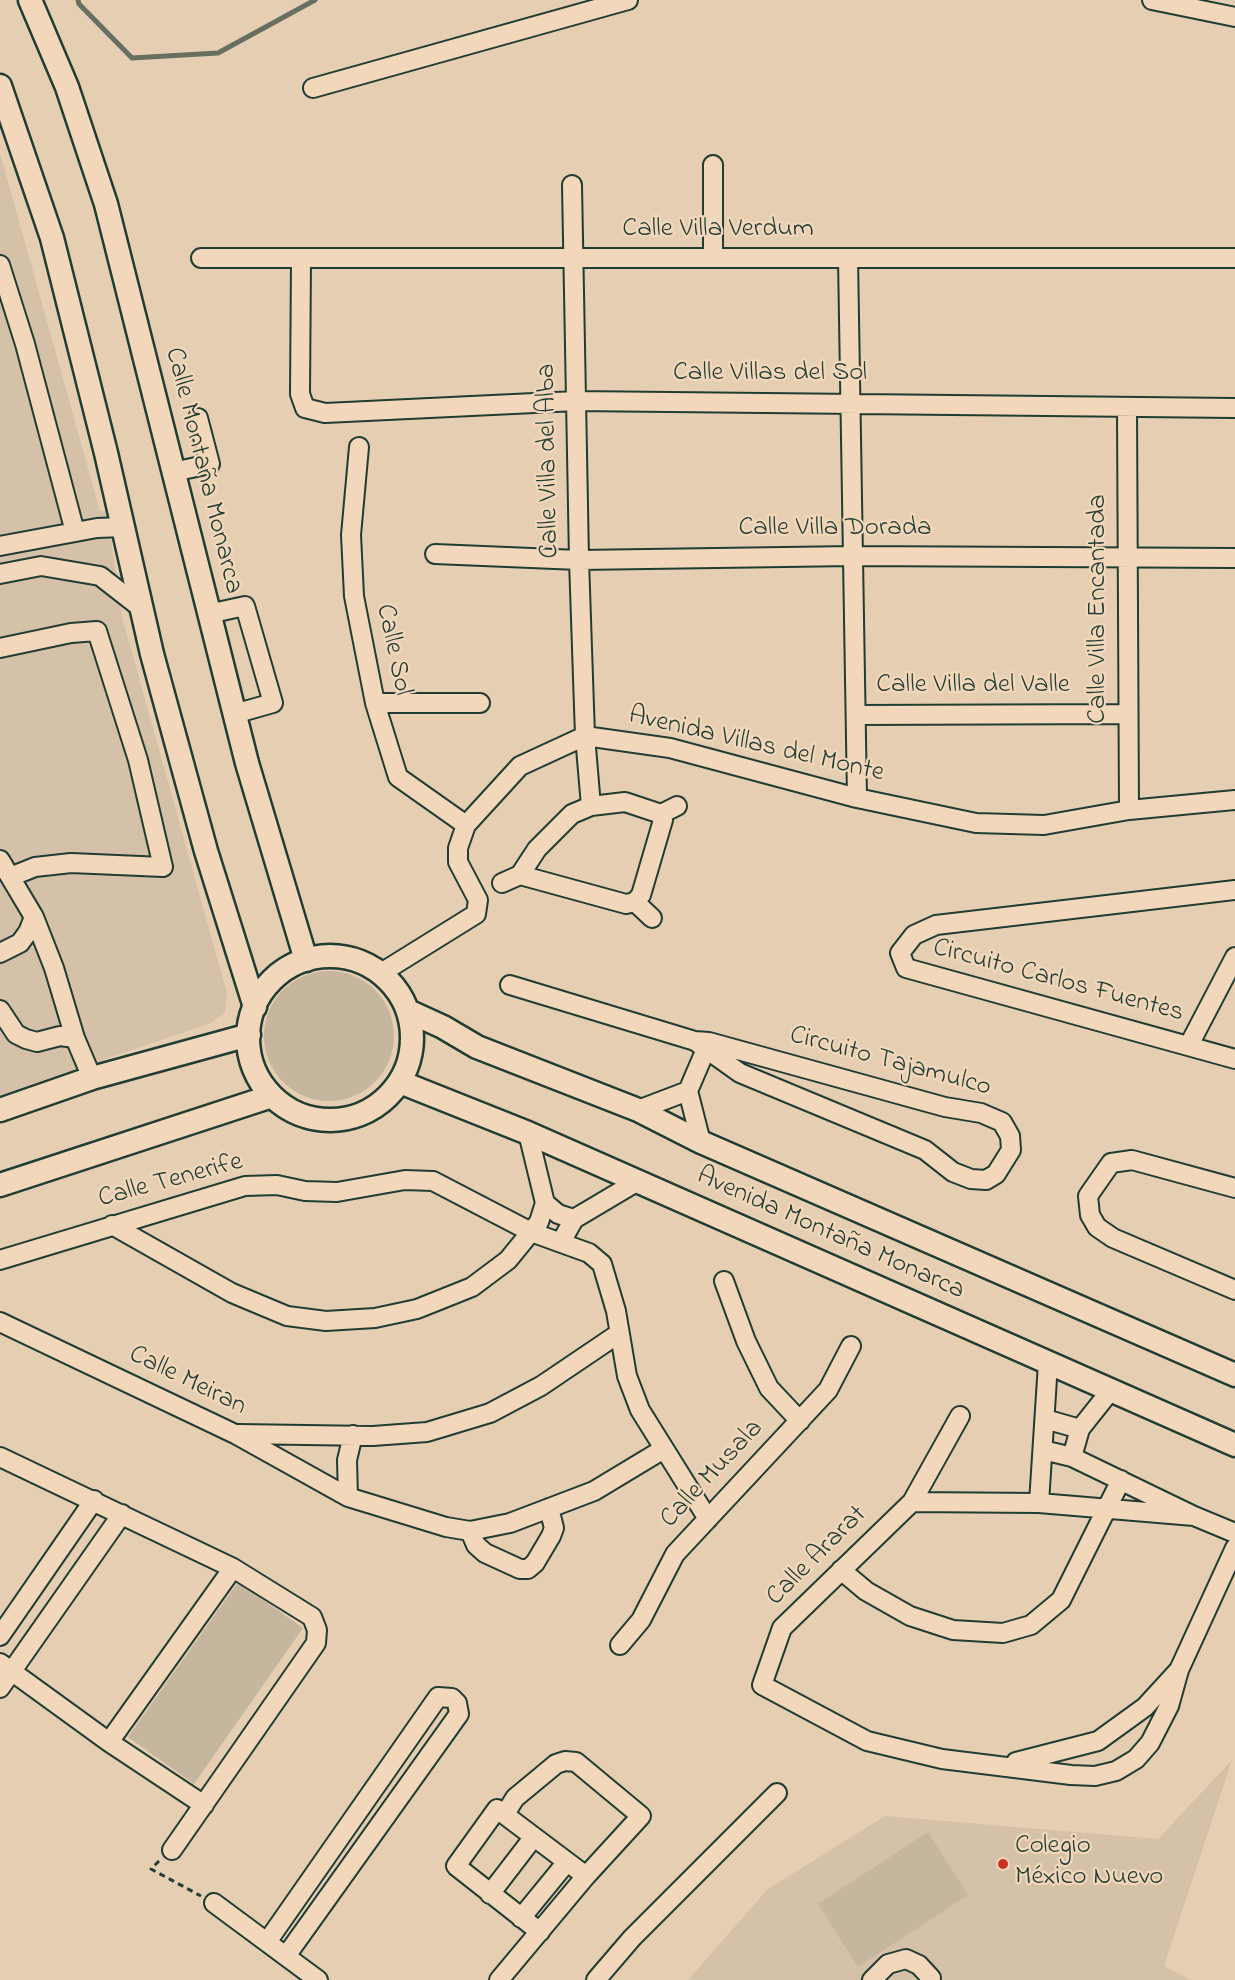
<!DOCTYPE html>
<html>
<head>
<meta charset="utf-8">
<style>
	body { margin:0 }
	canvas { display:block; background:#e6ceb2 }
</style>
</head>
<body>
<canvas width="1235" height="1980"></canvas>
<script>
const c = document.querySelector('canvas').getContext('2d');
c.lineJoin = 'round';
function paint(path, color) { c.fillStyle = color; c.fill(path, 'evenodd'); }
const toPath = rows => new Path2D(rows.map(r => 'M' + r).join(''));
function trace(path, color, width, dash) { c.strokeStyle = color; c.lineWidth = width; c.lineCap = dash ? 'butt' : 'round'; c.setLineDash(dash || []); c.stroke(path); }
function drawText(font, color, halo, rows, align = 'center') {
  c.font = font + ' "Indie Flower",sans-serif'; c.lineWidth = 4.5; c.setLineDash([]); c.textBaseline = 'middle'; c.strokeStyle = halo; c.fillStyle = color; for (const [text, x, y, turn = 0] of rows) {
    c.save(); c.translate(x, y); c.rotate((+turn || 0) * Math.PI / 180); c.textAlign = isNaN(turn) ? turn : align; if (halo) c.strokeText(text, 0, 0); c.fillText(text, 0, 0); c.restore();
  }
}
paint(toPath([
	[0,153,100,511,107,511,122,617,227,993,225,1013,211,1023,0,1095],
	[1232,1760,1164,1966,1191,1980,688,1980,768,1889,885,1816,1158,1839]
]), '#d5c1a7');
paint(toPath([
	'264 1036a65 65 0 1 1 130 0a65 65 0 1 1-130 0Z',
	[238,1582,303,1628,194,1784,128,1737],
	[928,1832,968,1895,858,1967,818,1904]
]), '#c5b69d');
trace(toPath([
	[78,0,79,4,132,58,218,53,315,0]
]), '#657061', 5);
const minor = toPath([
	[1152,0,1235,17],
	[313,88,628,0],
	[713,165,713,258],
	[572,185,579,560,585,736,591,806],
	[201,258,1235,258],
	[848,258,857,798],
	[301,259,300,394,305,408,325,413,576,401,1235,408],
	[0,265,25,344,75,532],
	[1127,409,1129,810],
	[359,447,351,535,354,596,375,703,398,777,466,825],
	[173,472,210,464,198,418],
	[0,546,97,528,123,527],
	[435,554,579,560,853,556,1235,558],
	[0,574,41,566,100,576,141,608],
	[208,614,245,606,273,703,234,714],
	[0,648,71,633,97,631,138,760,163,867,71,863,35,867,10,877],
	[375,703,480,703],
	[856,715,1127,714],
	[661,814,677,806],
	[0,860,34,917,54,968,75,1038,92,1078],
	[520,875,626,904,635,902,641,895,663,820,661,814],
	[502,883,520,875,537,849,572,814,591,806,625,802,661,814],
	[1235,890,936,925,914,935,900,953,906,968,1235,1059],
	[635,902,652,918],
	[0,953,20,943,28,932,34,917],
	[381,973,476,914,478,900,458,862,458,848,466,825,520,766,585,736,670,748,857,798,976,823,1044,825,1129,810,1235,800],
	[510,985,695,1041,709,1042,945,1107,981,1113,1002,1122,1010,1136,1011,1150,996,1174,986,1180,971,1179,953,1172,925,1150,740,1073,695,1041],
	[0,1010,16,1034,26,1039,37,1042,60,1036,75,1038],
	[1189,1045,1235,957],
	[638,1110,688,1091],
	[701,1142,688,1091,709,1042],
	[1235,1188,1132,1160,1111,1163,1088,1196,1090,1215,1097,1227,1113,1238,1235,1290],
	[545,1203,558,1214,574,1219],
	[112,1225,232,1293,287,1316,326,1321,375,1318,417,1309,472,1287,508,1260,539,1222,545,1203,528,1133],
	[561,1242,574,1219,638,1181],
	[0,1260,245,1186,277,1185,305,1191,337,1192,405,1180,433,1181,531,1232,589,1253,602,1264,616,1311,627,1376,640,1410,708,1519],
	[724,1281,746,1341,769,1388,800,1421],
	[0,1322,235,1434,348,1497,446,1527,470,1531,510,1523,594,1491,662,1450],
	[960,1416,912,1502,782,1628,762,1685,867,1741,942,1759,1071,1775,1095,1776,1116,1771,1136,1759,1150,1743,1169,1706,1179,1670,1235,1548],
	[1045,1419,1080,1429],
	[238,1434,373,1436,427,1432,490,1413,541,1386,618,1334],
	[1043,1450,1072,1457,1194,1516,1235,1533],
	[0,1457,233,1568,312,1617,317,1630,316,1643,172,1850],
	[1072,1457,1080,1429,1111,1390],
	[348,1497,347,1460,353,1435],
	[912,1502,1039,1503,1194,1516],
	[1039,1503,1048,1363],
	[470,1531,476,1545,485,1553,520,1569,528,1569,535,1563,551,1536,554,1528,549,1508],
	[841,1570,866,1591,910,1616,953,1630,1003,1633,1031,1625,1061,1600,1121,1480],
	[0,1636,94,1500],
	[620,1645,641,1620,675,1554,828,1390,851,1346],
	[0,1663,109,1742,204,1805],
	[0,1688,122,1514],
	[109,1742,233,1568],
	[1016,1762,1098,1741,1145,1707,1178,1671],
	[490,1894,533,1838],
	[214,1903,318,1980],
	[521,1918,566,1863],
	[540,1932,456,1866,497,1809,586,1876],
	[267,1942,438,1697,452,1698,457,1703,459,1714,286,1956],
	[499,1980,586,1876,641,1816,576,1762,565,1761,556,1764,515,1798,505,1814],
	[596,1980,632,1938,777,1793],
	[872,1980,888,1964,906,1959,919,1965,931,1978,929,1980]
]);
const major = toPath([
	[30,0,67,87,106,204,247,763,306,960],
	[0,86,52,238,106,453,152,654,206,851,255,1007],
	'248 1038a82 82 0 1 1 164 0a82 82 0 1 1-164 0Z',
	[408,1011,443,1027,477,1047,638,1110,701,1142,1235,1375],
	[400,1082,528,1133,1235,1445],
	[0,1110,92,1078,249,1035],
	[0,1185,272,1096]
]);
trace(minor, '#1f3d34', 22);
trace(major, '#1f3d34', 27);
trace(toPath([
	[159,1861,151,1869,201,1896]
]), '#1f3d34', 3, [6, 4.5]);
trace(minor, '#f3d7ba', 18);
trace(major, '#f3d7ba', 22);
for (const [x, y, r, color] of [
	[1003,1864,6,"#c8321e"]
]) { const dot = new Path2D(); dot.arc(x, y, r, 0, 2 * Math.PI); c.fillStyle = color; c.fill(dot); trace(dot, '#f3d7ba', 2); }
drawText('27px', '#1f3d34', '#f3d7ba', [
	["Calle Villa Verdum",718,231],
	["Calle Villas del Sol",770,375],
	["Calle Villa del Alba",550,461,-91],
	["Calle Montaña Monarca",202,471,76],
	["Calle Villa Dorada",835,530],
	["Calle Villa Encantada",1100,609,-90],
	["Calle Sol",392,650,78],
	["Calle Villa del Valle",973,687],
	["Avenida Villas del Monte",756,746,13],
	["Circuito Carlos Fuentes",1058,982,15],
	["Circuito Tajamulco",890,1063,15],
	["Calle Tenerife",171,1182,-15],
	["Avenida Montaña Monarca",830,1235,24],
	["Calle Meiran",187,1382,26],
	["Calle Musala",713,1475,-47],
	["Calle Ararat",818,1557,-45]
]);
drawText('27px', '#1f3d34', '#f3d7ba', [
	["Colegio",1015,1848],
	["México Nuevo",1015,1879]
], 'left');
</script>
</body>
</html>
